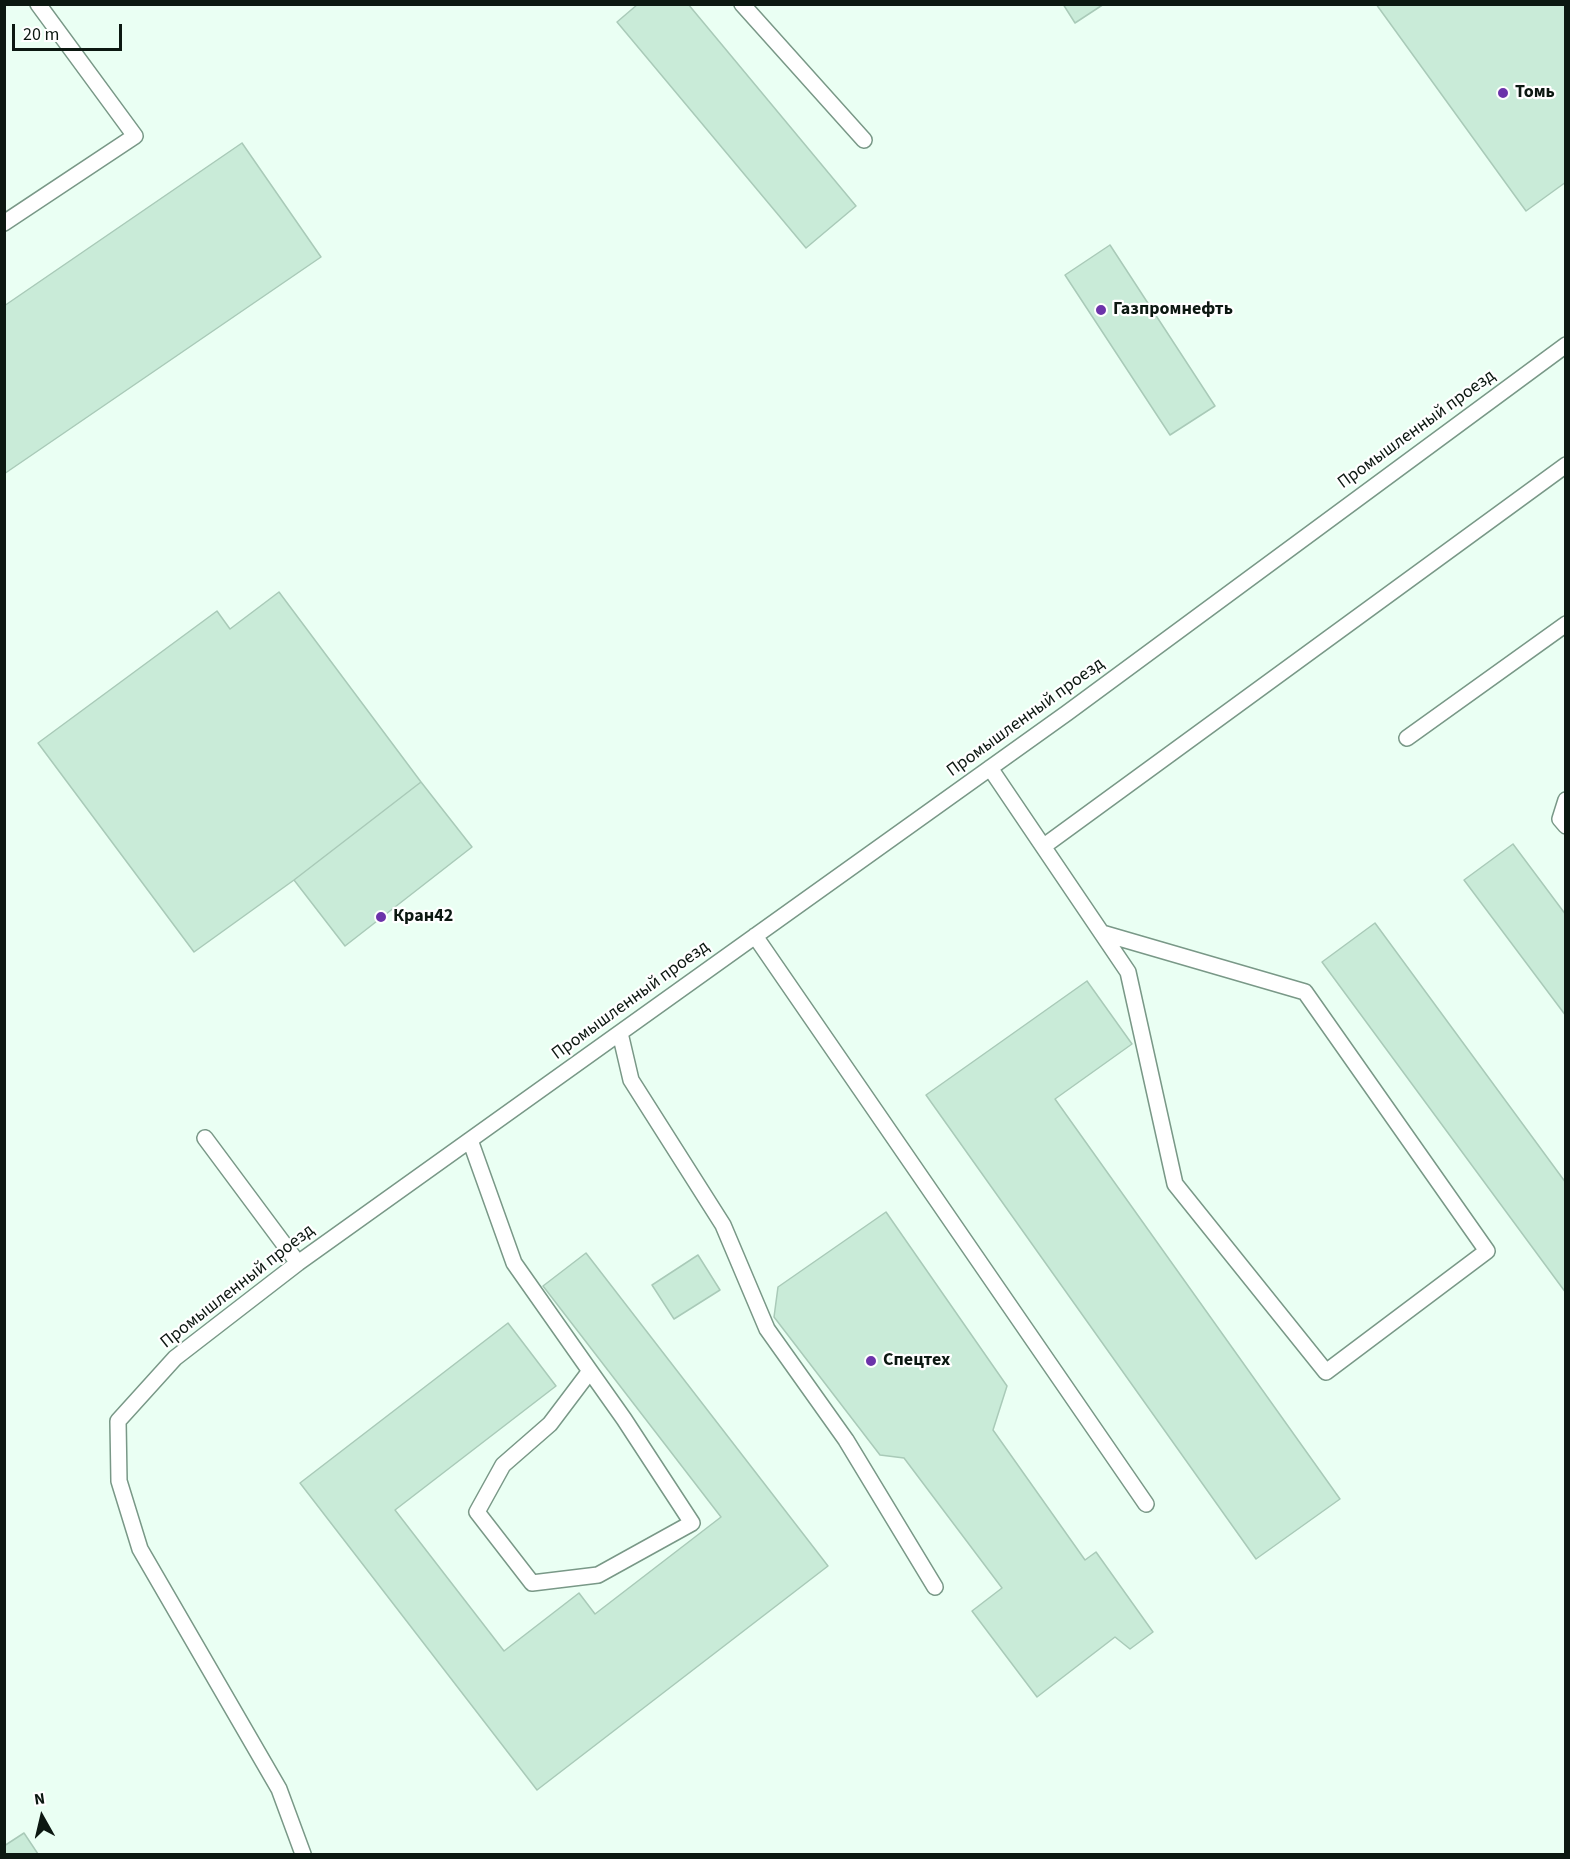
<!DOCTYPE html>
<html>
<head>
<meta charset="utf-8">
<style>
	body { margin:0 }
	#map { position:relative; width:1570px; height:1859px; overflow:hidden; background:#eafff3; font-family:"Source Sans 3",sans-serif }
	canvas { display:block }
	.frame { position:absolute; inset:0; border:6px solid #0c1811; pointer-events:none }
	.north { position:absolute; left:12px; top:1787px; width:60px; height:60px; -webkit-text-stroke:4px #fff; paint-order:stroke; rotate:352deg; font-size:16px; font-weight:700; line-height:24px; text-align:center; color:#0c1811 }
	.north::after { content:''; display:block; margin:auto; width:21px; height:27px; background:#0c1811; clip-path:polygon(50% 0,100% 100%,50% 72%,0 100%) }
	.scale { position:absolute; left:12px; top:24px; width:110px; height:27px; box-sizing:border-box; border:3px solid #0c1811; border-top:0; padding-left:8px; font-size:18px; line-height:21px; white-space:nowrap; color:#0c1811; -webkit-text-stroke:4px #fff; paint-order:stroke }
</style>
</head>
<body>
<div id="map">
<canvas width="1570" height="1859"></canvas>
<div class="frame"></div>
<div class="north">N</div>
<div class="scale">20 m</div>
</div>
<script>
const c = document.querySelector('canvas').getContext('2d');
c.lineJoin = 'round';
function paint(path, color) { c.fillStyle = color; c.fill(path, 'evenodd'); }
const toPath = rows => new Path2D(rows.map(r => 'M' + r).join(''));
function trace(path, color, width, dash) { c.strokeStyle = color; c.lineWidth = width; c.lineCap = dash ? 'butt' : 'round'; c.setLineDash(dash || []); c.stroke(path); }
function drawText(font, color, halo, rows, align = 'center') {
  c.font = font + ' "Source Sans 3",sans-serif'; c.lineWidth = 4.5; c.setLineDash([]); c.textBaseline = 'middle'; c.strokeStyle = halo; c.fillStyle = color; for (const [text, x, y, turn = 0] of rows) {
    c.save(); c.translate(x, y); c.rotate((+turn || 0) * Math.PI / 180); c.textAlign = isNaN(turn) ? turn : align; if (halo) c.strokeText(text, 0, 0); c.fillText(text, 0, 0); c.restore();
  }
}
const building = toPath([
	[638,4,688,4,856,206,806,248,617,22,638,4],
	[1063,4,1104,4,1075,23,1063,4],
	[1376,4,1566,4,1566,182,1526,211,1376,4],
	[242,143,321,257,4,474,4,306,242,143],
	[1110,245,1215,406,1170,435,1065,275,1110,245],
	[279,592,421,782,294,880,194,952,38,743,217,611,230,629,279,592],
	[421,782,472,847,345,946,294,880,421,782],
	[1513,844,1566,915,1566,1016,1464,880,1513,844],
	[1375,923,1566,1183,1566,1293,1322,962,1375,923],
	[1087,981,1132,1044,1055,1099,1340,1499,1256,1559,926,1095,1087,981],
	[886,1212,1007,1386,993,1430,1085,1560,1096,1552,1153,1632,1130,1649,1115,1637,1037,1697,972,1611,1002,1588,904,1458,880,1455,774,1317,778,1287,886,1212],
	[586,1253,828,1566,537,1790,300,1483,508,1323,556,1386,395,1510,504,1651,579,1593,595,1614,721,1517,543,1286,586,1253],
	[698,1255,720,1290,674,1319,652,1285,698,1255],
	[24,1833,38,1854,4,1854,4,1846,24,1833]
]);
paint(building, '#c9ebd8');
trace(building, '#a9cab8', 1.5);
const service = toPath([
	[742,4,864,140],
	[4,223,135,136,38,4],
	[1407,738,1566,624],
	[990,768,1128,972,1175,1184,1326,1372,1487,1251,1305,992,1102,933],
	[1566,800,1560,819,1566,826],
	[1044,846,1566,465],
	[755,936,1146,1504],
	[620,1033,631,1080,723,1225,767,1329,846,1440,935,1587],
	[205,1138,298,1263],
	[470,1140,514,1263,590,1371,624,1419,692,1523,598,1575,532,1583,477,1512,503,1465,550,1424,590,1371],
	[303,1854,279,1789,140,1549,119,1481,118,1421,175,1358,298,1263,1067,713,1566,345]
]);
trace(service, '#799887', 18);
trace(service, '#fff', 15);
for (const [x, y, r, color] of [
	[1503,93,6,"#6c33aa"],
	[1101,310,6,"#6c33aa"],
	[381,917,6,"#6c33aa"],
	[871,1361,6,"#6c33aa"]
]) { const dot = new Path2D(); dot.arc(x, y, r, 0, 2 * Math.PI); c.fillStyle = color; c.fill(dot); trace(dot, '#fff', 2); }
drawText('bold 18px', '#0c1811', '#fff', [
	["Томь",1515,93],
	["Газпромнефть",1113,310],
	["Кран42",393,917],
	["Спецтех",883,1361]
], 'left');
drawText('18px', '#0c1811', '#fff', [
	["Промышленный проезд",1417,430,-36],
	["Промышленный проезд",1026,718,-36],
	["Промышленный проезд",631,1001,-36],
	["Промышленный проезд",238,1287,-38]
]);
</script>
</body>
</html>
